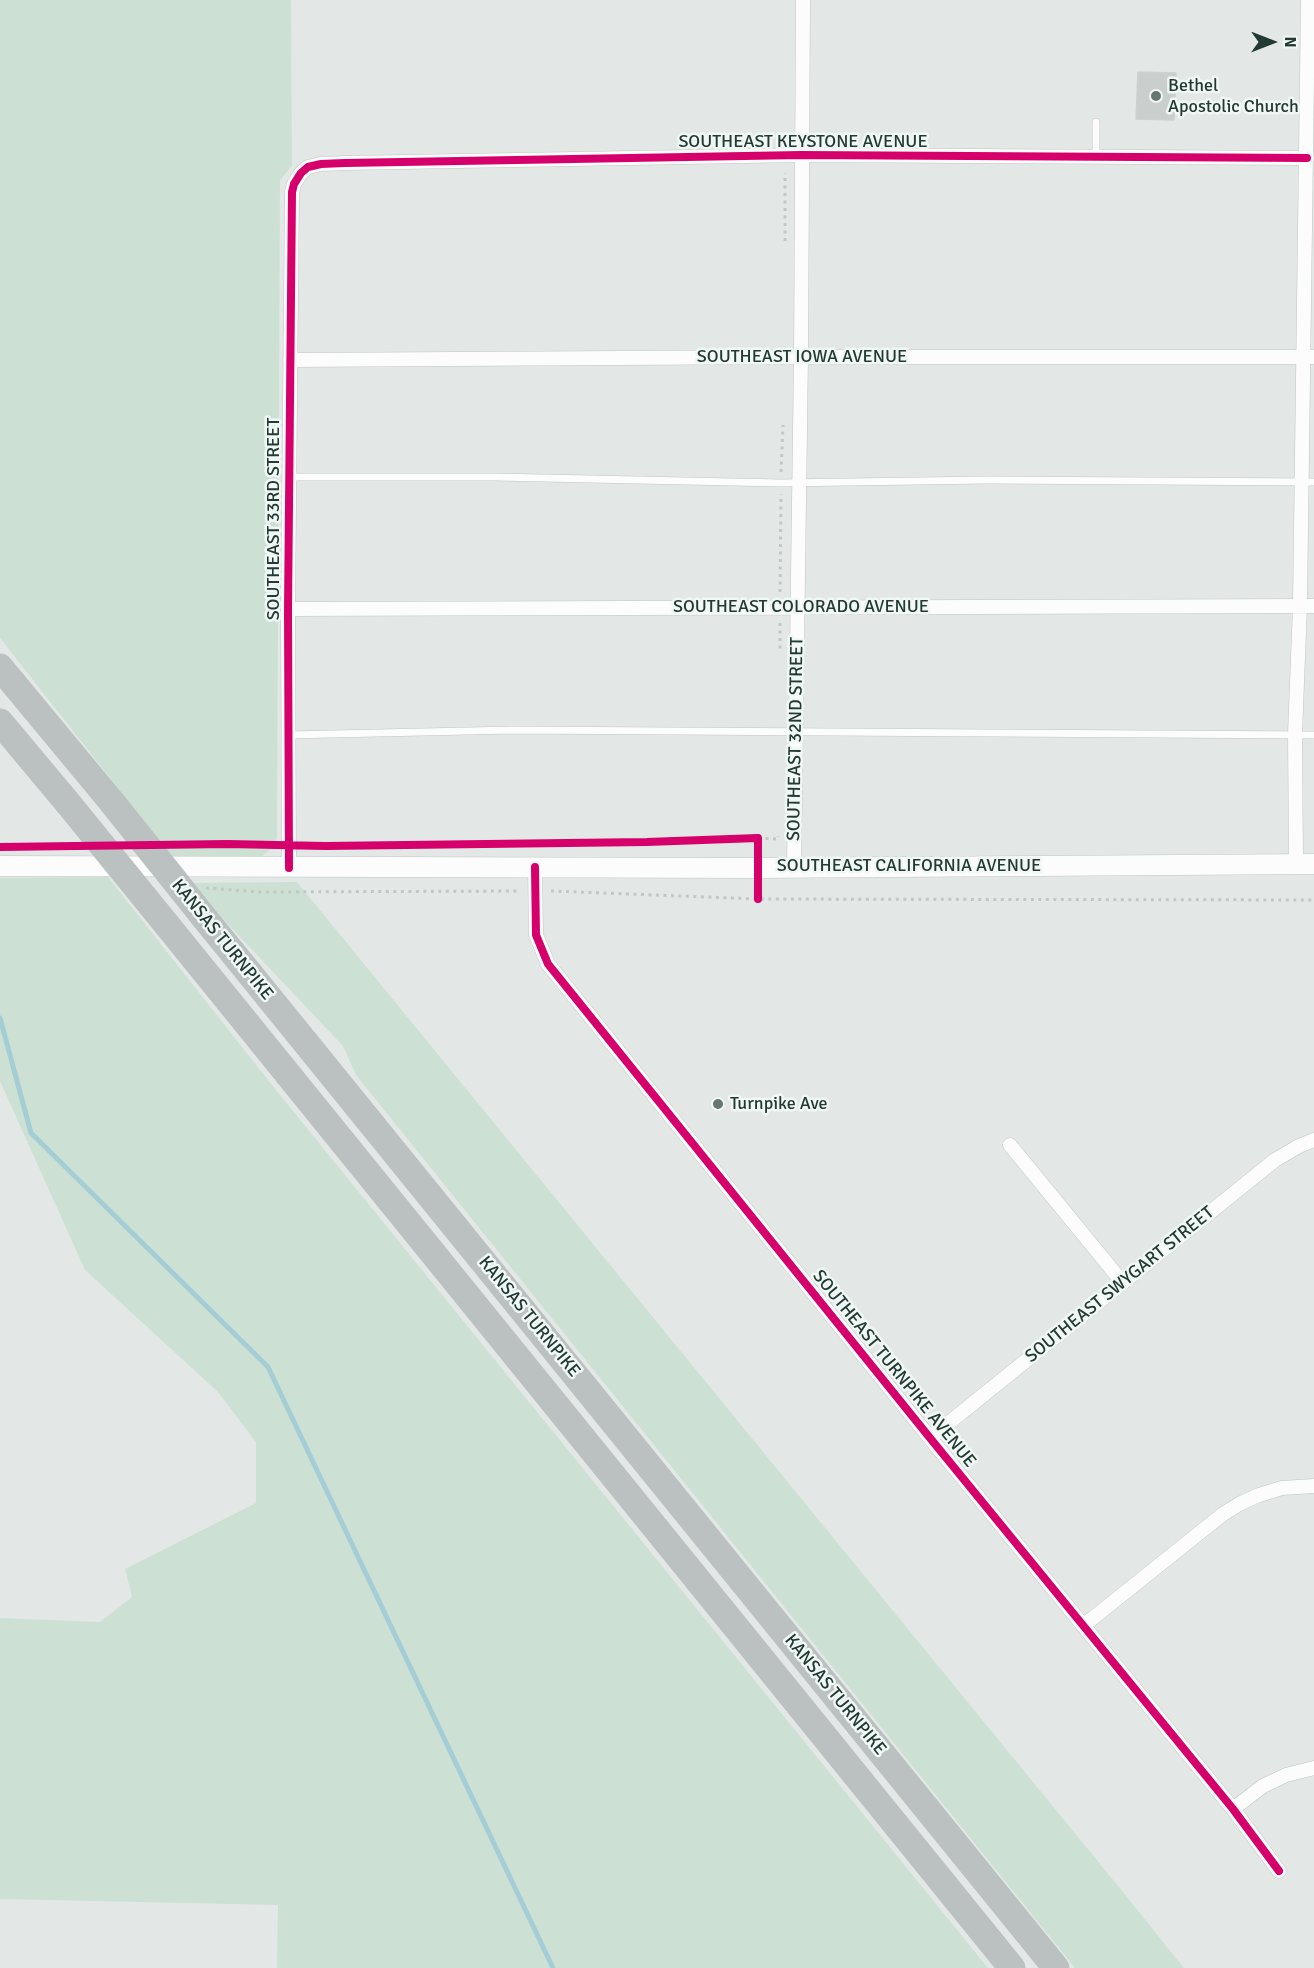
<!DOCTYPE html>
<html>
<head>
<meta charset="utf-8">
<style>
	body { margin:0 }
	#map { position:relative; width:1314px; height:1968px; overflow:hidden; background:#e3e8e6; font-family:Signika,sans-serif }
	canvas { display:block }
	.north { position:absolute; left:1242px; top:12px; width:60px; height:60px; -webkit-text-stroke:4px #f1f7f4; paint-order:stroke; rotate:90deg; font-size:16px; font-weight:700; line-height:24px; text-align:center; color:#223a34 }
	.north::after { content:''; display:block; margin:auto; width:21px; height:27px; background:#223a34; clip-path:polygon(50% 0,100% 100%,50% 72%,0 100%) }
</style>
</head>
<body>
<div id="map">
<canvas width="1314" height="1968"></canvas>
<div class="north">N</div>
</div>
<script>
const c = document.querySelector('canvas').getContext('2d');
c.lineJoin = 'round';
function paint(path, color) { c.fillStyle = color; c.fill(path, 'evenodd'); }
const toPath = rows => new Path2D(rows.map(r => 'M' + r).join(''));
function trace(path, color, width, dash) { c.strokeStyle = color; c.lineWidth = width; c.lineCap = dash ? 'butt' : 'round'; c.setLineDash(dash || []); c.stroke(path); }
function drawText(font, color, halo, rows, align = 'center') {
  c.font = font + ' Signika,sans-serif'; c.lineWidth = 5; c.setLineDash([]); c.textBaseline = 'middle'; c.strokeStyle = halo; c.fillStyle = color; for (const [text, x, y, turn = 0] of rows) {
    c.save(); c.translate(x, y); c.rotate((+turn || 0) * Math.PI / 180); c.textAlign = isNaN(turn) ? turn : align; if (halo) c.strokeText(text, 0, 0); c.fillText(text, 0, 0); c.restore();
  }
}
paint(toPath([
	[0,0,291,0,292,166,280,180,277,838,271,849,262,856,171,856,0,638],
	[108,877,272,1085,988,1968,277,1968,278,1905,0,1899,0,1618,100,1622,132,1597,125,1569,256,1503,256,1442,218,1392,85,1270,0,1081,0,878],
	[297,882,1123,1892,1184,1968,1075,1968,356,1075,343,1046,224,920,194,883]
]), '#cce1d3');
trace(toPath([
	[0,1018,31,1133,268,1367,553,1968]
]), '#a5cdd5', 5);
const building = toPath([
	[1138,72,1176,73,1174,120,1136,119,1138,72]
]);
paint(building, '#cacfcd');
trace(building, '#ccd1cf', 1.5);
const service = toPath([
	[1096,122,1096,158],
	[289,477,495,477,781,483,987,480,1314,482],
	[288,735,513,730,1314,735]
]);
const minor = toPath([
	[290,360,786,357,1314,357],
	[288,609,1314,606],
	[1296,864,1295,734,1300,606,1308,0],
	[794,866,801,357,803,0],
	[535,867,536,935,548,964,930,1438,1233,1809,1279,1871],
	[289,868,288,609,292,192,294,184,301,173,308,167,321,164,345,163,801,155,1307,158],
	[1010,1145,1123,1283],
	[930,1438,1275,1160,1299,1146,1314,1140],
	[1083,1626,1223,1514,1241,1503,1259,1495,1282,1488,1314,1486],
	[1233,1809,1263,1786,1286,1775,1314,1768]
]);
const secondary = toPath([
	[0,866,758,868,1314,864]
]);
const motorway = toPath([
	[0,667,111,801],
	[0,722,67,802],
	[203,916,1056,1968],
	[167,925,1012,1968]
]);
trace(service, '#c0c5c3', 8);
trace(minor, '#c0c5c3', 15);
trace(secondary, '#bfc6c3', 21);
trace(motorway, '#bcc4c2', 27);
trace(toPath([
	[785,241,785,173],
	[781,472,783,425],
	[780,592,781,494],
	[780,623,780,649],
	[758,838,778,839,778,836],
	[206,888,261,892,520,891],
	[551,891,758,899,1314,900]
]), '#c0c8c5', 3, [3, 4.5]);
trace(service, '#fbfcfb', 7);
trace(minor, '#fbfcfb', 14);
trace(secondary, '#fbfcfb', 20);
trace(motorway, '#bac1c0', 26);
const motorwayBridge = toPath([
	[111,801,203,916],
	[67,802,167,925]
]);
trace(motorwayBridge, '#bcc4c2', 27, []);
trace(motorwayBridge, '#bac1c0', 26);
trace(toPath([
	[0,847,228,844,325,846,647,842,758,838,758,899],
	[535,867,536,935,548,964,930,1438,1233,1809,1279,1871],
	[289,868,288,609,292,192,294,184,301,173,308,167,321,164,345,163,801,155,1307,158]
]), '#d6006c', 8);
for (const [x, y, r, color] of [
	[1156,96,6,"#667772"],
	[718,1104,6,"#667772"]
]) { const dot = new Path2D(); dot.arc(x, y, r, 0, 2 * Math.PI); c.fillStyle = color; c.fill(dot); trace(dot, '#f1f7f4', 2); }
drawText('18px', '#223a34', '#f1f7f4', [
	["Bethel",1168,86],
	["Apostolic Church",1168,107],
	["Turnpike Ave",730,1104]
], 'left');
drawText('18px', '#223a34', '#f1f7f4', [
	["SOUTHEAST KEYSTONE AVENUE",803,142],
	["SOUTHEAST IOWA AVENUE",802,357],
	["SOUTHEAST 33RD STREET",274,519,-90],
	["SOUTHEAST COLORADO AVENUE",801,607],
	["SOUTHEAST 32ND STREET",796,739,-89],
	["SOUTHEAST CALIFORNIA AVENUE",909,866],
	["KANSAS TURNPIKE",222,940,51],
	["SOUTHEAST SWYGART STREET",1120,1285,-39],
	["KANSAS TURNPIKE",529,1317,51],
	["SOUTHEAST TURNPIKE AVENUE",894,1369,51],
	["KANSAS TURNPIKE",835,1695,51]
]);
</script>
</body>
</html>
